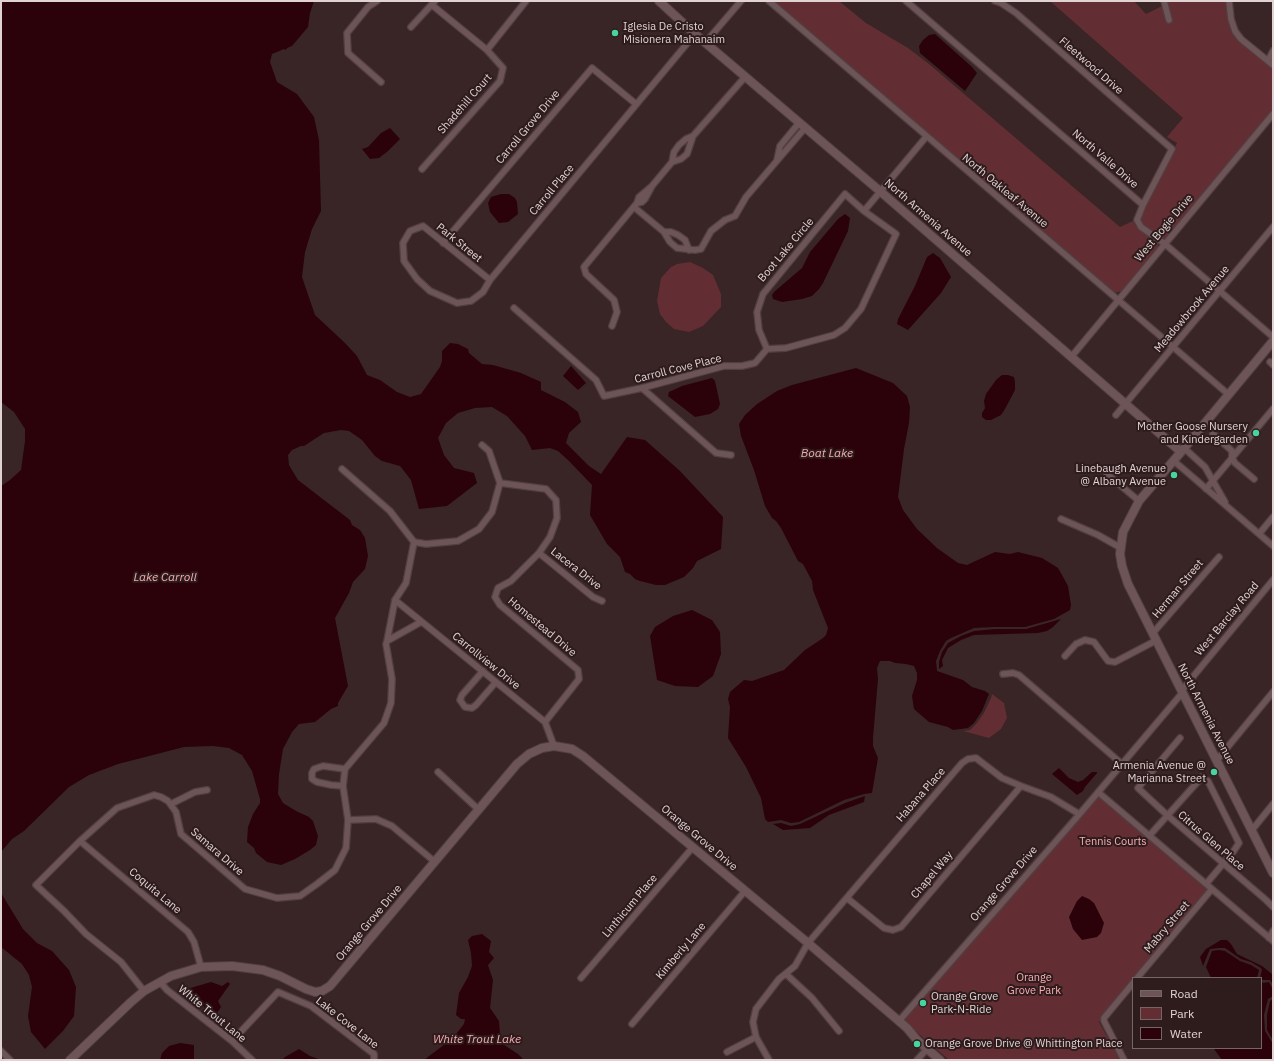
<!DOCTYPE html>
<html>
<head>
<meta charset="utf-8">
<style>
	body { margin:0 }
	#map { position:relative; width:1274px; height:1061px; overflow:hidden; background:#392426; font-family:"IBM Plex Sans",sans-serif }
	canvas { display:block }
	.frame { position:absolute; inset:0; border:2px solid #e1d3d4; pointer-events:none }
	.legend { position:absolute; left:1132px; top:977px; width:130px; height:72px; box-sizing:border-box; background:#2e1b1c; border:1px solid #766566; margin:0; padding:5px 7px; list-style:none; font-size:12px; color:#e1d3d4 }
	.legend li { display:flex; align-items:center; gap:8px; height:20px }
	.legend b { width:20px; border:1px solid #766566 }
</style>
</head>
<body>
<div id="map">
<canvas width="1274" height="1061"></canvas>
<div class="frame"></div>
<ul class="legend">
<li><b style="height:5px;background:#6d5557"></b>Road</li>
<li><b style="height:11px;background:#622e34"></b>Park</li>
<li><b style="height:11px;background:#2b020a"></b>Water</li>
</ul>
</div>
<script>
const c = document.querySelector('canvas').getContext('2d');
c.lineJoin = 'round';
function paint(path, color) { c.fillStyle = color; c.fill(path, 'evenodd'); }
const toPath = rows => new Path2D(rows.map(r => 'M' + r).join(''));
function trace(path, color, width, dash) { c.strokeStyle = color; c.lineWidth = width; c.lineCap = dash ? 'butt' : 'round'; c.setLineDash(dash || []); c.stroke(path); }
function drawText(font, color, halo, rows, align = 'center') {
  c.font = font + ' "IBM Plex Sans",sans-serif'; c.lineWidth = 4; c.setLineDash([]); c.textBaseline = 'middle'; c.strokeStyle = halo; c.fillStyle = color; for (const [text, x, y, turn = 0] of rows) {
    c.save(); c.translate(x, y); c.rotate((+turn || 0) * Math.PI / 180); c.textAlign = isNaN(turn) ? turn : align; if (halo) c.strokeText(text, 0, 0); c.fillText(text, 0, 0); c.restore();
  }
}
paint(toPath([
	[773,1,839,1,866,23,908,48,929,64,1120,227,1133,221,1136,226,1158,242,1158,248,1123,291,1113,293],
	[1050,1,1134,1,1146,14,1168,3,1168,1,1226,1,1234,34,1241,42,1273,68,1273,110,1166,238,1162,238,1144,225,1140,218,1177,143,1167,137,1183,118],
	[690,262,703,268,713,275,721,294,721,307,703,326,689,332,674,329,666,322,660,314,657,301,661,278,671,267,677,264],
	[992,694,1004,703,1007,718,1001,729,989,738,963,731,970,730,976,724,984,713,991,698],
	[1098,796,1209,890,1136,978,1133,978,1133,981,1099,1022,1120,1060,949,1060,904,1021]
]), '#622e34');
paint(toPath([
	[1,1,314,1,310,13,308,27,292,46,287,48,286,50,284,49,272,54,270,62,277,82,297,94,314,117,319,140,321,211,312,229,305,252,302,277,315,315,345,343,357,356,367,375,380,380,397,392,410,397,421,394,440,367,442,361,442,351,450,343,458,344,468,349,469,353,482,364,493,365,521,373,541,382,541,390,565,402,578,412,581,422,569,433,566,443,589,466,601,474,627,437,645,440,680,471,723,517,721,549,697,561,693,568,684,577,665,585,656,585,640,581,635,579,630,574,625,572,620,557,607,544,590,515,592,485,569,461,558,451,550,448,532,450,525,436,507,416,492,407,475,408,458,413,446,423,438,438,444,455,454,468,474,473,477,483,447,506,419,509,411,480,400,466,382,461,375,456,362,440,349,431,341,430,324,433,304,446,301,446,292,450,288,455,289,465,298,480,350,520,352,525,360,530,365,538,368,556,365,569,353,582,349,593,335,618,348,686,338,703,338,706,331,709,315,722,299,724,292,732,283,749,279,774,278,794,283,803,296,811,309,817,313,821,318,836,316,845,310,850,295,859,281,865,267,862,256,853,254,848,247,842,248,827,253,814,260,803,260,799,252,771,242,755,229,748,213,746,184,747,118,764,89,775,69,787,24,831,12,839,1,852,1,486,10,480,21,470,25,441,25,429,14,412,1,402],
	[935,34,972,67,977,73,965,91,920,53,919,46,923,40,929,35],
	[390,128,400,139,388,151,379,158,370,159,362,149,368,147,381,133],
	[501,194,509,194,515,198,517,202,518,214,508,222,499,223,490,212,488,203,491,197],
	[845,214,850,218,848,231,823,283,819,289,812,296,802,299,782,302,773,299,772,295,774,292,802,268,810,252,838,219],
	[933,253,940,258,951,277,941,293,908,330,897,324,898,319,915,286,927,257],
	[571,366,586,383,578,390,563,376],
	[856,368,893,383,907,396,910,407,909,423,904,449,898,497,903,510,917,529,937,548,958,563,967,565,995,552,1010,554,1018,552,1042,558,1058,568,1062,575,1068,586,1071,605,1070,610,1054,619,1025,627,994,627,974,628,951,638,946,641,940,651,936,661,937,671,963,680,972,687,985,691,989,694,982,711,974,723,968,728,953,730,948,727,929,722,914,709,912,696,917,680,917,673,914,666,906,664,895,663,890,661,880,661,877,668,878,679,873,738,873,746,878,758,872,793,864,794,844,800,799,822,791,823,781,820,768,822,765,819,761,798,746,767,728,738,730,707,728,699,730,692,744,680,752,681,784,670,805,650,823,638,826,635,828,628,813,590,812,581,803,564,798,561,781,528,776,521,772,518,765,506,754,470,741,436,739,424,745,415,757,404,777,391,792,385],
	[1002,375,1008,375,1014,377,1015,382,1015,390,1005,409,1001,415,991,420,986,420,982,417,982,413,985,408,984,401,986,394,996,380],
	[712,378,715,381,720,404,718,409,710,414,695,417,668,396,669,392,682,386],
	[692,610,712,620,720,632,721,654,713,676,698,687,675,686,657,680,650,636,655,627,673,616],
	[1061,619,1053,627,1047,631,1038,633,974,635,961,640,948,648,942,660,943,666,939,669,939,662,942,652,948,643,961,636,974,631,995,629,1026,629],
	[1059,768,1069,778,1078,782,1083,780,1092,772,1097,772,1097,773,1085,787,1083,791,1077,795,1052,774],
	[865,796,864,802,829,815,810,828,783,830,773,824,781,823,791,826,800,824,845,803],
	[1,893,23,929,37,943,52,951,69,970,76,987,74,1016,63,1031,45,1049,31,1032,28,1016,32,987,29,975,22,964,1,947],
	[1082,896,1089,899,1094,903,1104,923,1101,933,1097,937,1082,940,1073,929,1069,917,1077,901],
	[482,934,491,941,489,952,494,958,488,965,493,980,490,1008,499,1021,500,1034,498,1041,518,1054,524,1060,424,1060,453,1038,464,1024,465,1019,461,1019,456,1015,459,993,468,977,472,966,471,953,468,940,472,936],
	[1221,940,1227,940,1231,944,1237,954,1262,966,1272,974,1273,984,1270,980,1263,980,1260,978,1262,970,1261,968,1251,962,1241,959,1225,948,1219,948,1210,949,1203,966,1200,957,1206,949],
	[1219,950,1225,951,1240,961,1251,965,1259,970,1257,978,1211,978,1206,967,1212,951],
	[1261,981,1263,983,1269,982,1273,990,1273,996,1268,999,1264,1015,1265,1031,1273,1044,1273,1060,1222,1060,1214,1049,1215,1048,1261,1048],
	[211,982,222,986,228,982,230,984,218,1001,221,1007,217,1013,207,1010,187,989],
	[1273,999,1273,1040,1267,1030,1267,1015,1270,1001],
	[180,1043,194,1045,194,1060,160,1060,162,1053,169,1046],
	[299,1049,310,1056,321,1060,282,1060,285,1057]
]), '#2b020a');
const street = toPath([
	[377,1,368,7,347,33,348,53,381,82],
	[769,1,1228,394],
	[906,1,1143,205,1137,220,1141,227,1165,244,1273,337],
	[995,1,1001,3,1016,13,1172,149,1143,205],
	[1164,1,1169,20],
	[1229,1,1231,19,1235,31,1241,39,1273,65],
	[411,27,435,1],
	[705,43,741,1],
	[487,50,526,1],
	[1268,61,1273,51],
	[777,160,780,146,799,123],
	[672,162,681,159,687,154,693,136,745,77],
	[422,169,500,81,503,68,487,50,432,5],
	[652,186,672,162,674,152,679,145,686,139,693,136],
	[634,207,664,232,670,242,677,248,695,250,701,249,711,231,725,220,735,216,746,197,805,128],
	[864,211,926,137],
	[664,232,671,232,678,235,685,240,689,250],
	[443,243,592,68,636,104],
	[490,280,423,226,410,231,403,243,404,261,417,279,430,291,457,303,471,301,483,292,490,280,695,34],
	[514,308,596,380,604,396,642,388,724,366,742,366,755,363,767,349,786,348,834,335,845,328,861,309,896,234,864,211,845,194,763,294,757,312,759,330,767,349],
	[612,326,617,312,614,300,586,274,584,267,637,203,639,197,652,186,645,199,642,202,637,203],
	[1072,356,1273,114],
	[1270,362,1273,365],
	[642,388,716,453,731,455],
	[1116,415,1273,227],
	[1213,434,1232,451,1232,458,1235,463,1254,479],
	[1184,448,1205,467,1225,502],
	[1174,461,1273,546],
	[342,469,390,511,414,542,406,583,395,600,387,641],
	[1107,474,1139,501],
	[500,483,546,489,556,500,557,518,550,537,539,553,511,581,498,588,495,597,500,605,578,670,579,679,545,722],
	[1206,489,1273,409],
	[1061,519,1098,535,1121,548],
	[1259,534,1273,517],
	[414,542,426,544,458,541,479,529,492,512,500,483,489,451,482,445],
	[539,553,593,597,602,601],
	[395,600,545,722,554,746],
	[1153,633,1219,557],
	[1065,656,1076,644,1085,640,1094,642,1108,661,1115,662,1157,640],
	[483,671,462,695,460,700,465,707,472,708,476,705,496,682],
	[1003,674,1013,673,1019,675,1122,764],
	[1182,690,1273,580],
	[1180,738,1138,788,1167,815,1266,900,1273,907],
	[1217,760,1273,692],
	[438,772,479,810],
	[343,786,331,785,317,782,312,779,312,773,314,769,323,766,345,769],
	[1098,792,1273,941],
	[171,804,195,792,207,790],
	[348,820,376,819,392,826,435,862],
	[1252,830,1273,804],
	[1149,836,1202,777,1208,781,1239,843,1233,852,1206,884],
	[80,841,188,932,194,942,201,967],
	[847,898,884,928,893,930,901,927,1021,786],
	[1269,938,1273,931],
	[786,974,812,998,839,1031],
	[581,978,693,847],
	[1137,978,1212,889],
	[160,982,167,990,232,1041,252,1060],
	[144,991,121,962,86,934,64,911,36,885,80,841,117,808,154,795,161,797,168,801,176,812,181,834,245,889,277,898,300,896,317,884,335,870,346,848,348,820,343,786,345,769,384,723,391,703,392,679,386,644,387,641,421,622],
	[899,1021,1078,816,1183,692],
	[632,1024,745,891],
	[232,1041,278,992,311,1006,374,1054,374,1060],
	[1,1051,10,1060],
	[727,1052,756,1037],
	[769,1060,756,1037,753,1022,756,1009,779,979,795,966,808,943,962,763,968,759,976,758,1002,778,1021,786,1051,797,1079,814],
	[917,1060,927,1049],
	[1124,1060,1104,1021,1104,1018,1133,983]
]);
const secondary = toPath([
	[659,1,695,34,881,192,1181,452],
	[1273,341,1181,452,1139,501,1123,532,1120,554,1122,566,1128,584,1273,873],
	[70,1060,131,1002,144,991,171,976,201,967,232,966,263,970,280,976,306,989,315,992,322,991,330,986,517,764,529,754,542,748,554,746,572,749,583,756,808,943,907,1028,917,1040,940,1060]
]);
trace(street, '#514042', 8);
trace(secondary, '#514042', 10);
trace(street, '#6d5557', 5.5);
trace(secondary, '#6d5557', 8);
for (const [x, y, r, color] of [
	[615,33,4,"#47d49e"],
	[1256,433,4,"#47d49e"],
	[1174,475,4,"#47d49e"],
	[1214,772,4,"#47d49e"],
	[923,1003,4,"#47d49e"],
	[917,1044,4,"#47d49e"]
]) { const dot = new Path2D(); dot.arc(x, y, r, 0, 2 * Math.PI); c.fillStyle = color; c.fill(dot); trace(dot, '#2e1b1c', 1.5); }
drawText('11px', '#e1d3d4', '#2e1b1c', [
	["Iglesia De Cristo",623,27],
	["Misionera Mahanaim",623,40],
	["Mother Goose Nursery",1248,427,"right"],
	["and Kindergarden",1248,440,"right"],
	["Linebaugh Avenue",1166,469,"right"],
	["@ Albany Avenue",1166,482,"right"],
	["Armenia Avenue @",1206,766,"right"],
	["Marianna Street",1206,779,"right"],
	["Orange Grove",931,997],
	["Park-N-Ride",931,1010],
	["Orange Grove Drive @ Whittington Place",925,1044]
], 'left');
drawText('11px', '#e1d3d4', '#2e1b1c', [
	["Fleetwood Drive",1091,66,41],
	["Shadehill Court",465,104,-49],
	["Carroll Grove Drive",528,127,-50],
	["North Valle Drive",1105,159,41],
	["Carroll Place",552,190,-50],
	["North Oakleaf Avenue",1005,191,40],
	["North Armenia Avenue",928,218,41],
	["West Bogie Drive",1164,228,-50],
	["Park Street",459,243,39],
	["Boot Lake Circle",786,250,-50],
	["Meadowbrook Avenue",1192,309,-50],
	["Carroll Cove Place",678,369,-14],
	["Lacera Drive",576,569,38],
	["Herman Street",1178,589,-50],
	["West Barclay Road",1227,619,-50],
	["Homestead Drive",542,627,40],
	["Carrollview Drive",486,661,39],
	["North Armenia Avenue",1206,714,63],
	["Habana Place",921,795,-49],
	["Orange Grove Drive",699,838,40],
	["Citrus Glen Place",1211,841,41],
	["Samara Drive",217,852,41],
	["Chapel Way",932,875,-50],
	["Orange Grove Drive",1004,884,-49],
	["Coquita Lane",155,891,40],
	["Linthicum Place",630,906,-50],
	["Orange Grove Drive",369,923,-50],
	["Mabry Street",1167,927,-50],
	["Kimberly Lane",681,951,-50],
	["White Trout Lane",212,1014,39],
	["Lake Cove Lane",347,1023,38]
]);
drawText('11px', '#fab0b6', '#2e1b1c', [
	["Tennis Courts",1113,842],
	["Orange",1034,978],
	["Grove Park",1034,991]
]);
drawText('italic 12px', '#f5abb1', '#2e1b1c', [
	["Boat Lake",827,454],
	["Lake Carroll",165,578],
	["White Trout Lake",477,1040]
]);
</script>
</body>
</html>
